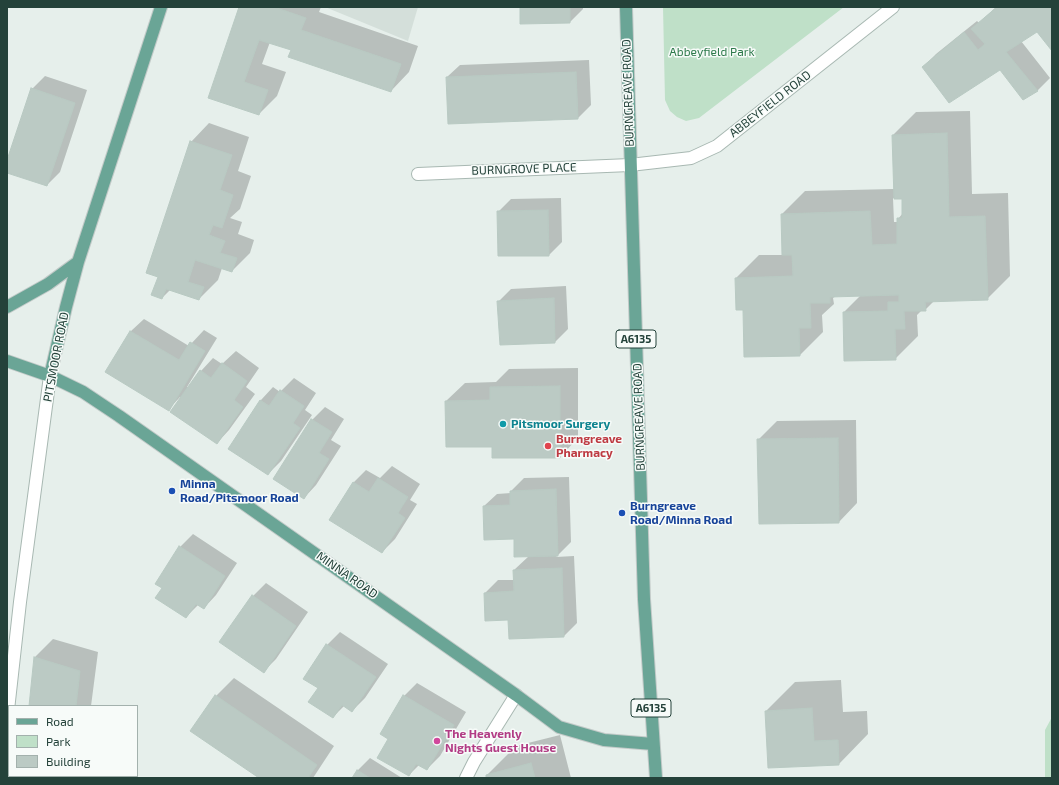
<!DOCTYPE html>
<html>
<head>
<meta charset="utf-8">
<style>
	body { margin:0 }
	#map { position:relative; width:1059px; height:785px; overflow:hidden; background:#e6efeb; font-family:"Exo 2",sans-serif }
	canvas { display:block }
	.frame { position:absolute; inset:0; border:8px solid #24423a; pointer-events:none }
	.legend { position:absolute; left:8px; top:705px; width:130px; height:72px; box-sizing:border-box; background:#f7fbf9; border:1px solid #a3b1ad; margin:0; padding:5px 7px; list-style:none; font-size:12px; color:#24423a }
	.legend li { display:flex; align-items:center; gap:8px; height:20px }
	.legend b { width:20px; border:1px solid #a3b1ad }
</style>
</head>
<body>
<div id="map">
<canvas width="1059" height="785"></canvas>
<div class="frame"></div>
<ul class="legend">
<li><b style="height:5px;background:#6aa596"></b>Road</li>
<li><b style="height:11px;background:#bfe0c8"></b>Park</li>
<li><b style="height:11px;background:#bbcac4"></b>Building</li>
</ul>
</div>
<script>
const c = document.querySelector('canvas').getContext('2d');
c.lineJoin = 'round';
function paint(path, color) { c.fillStyle = color; c.fill(path, 'evenodd'); }
const toPath = rows => new Path2D(rows.map(r => 'M' + r).join(''));
function trace(path, color, width, dash) { c.strokeStyle = color; c.lineWidth = width; c.lineCap = dash ? 'butt' : 'round'; c.setLineDash(dash || []); c.stroke(path); }
function drawText(font, color, halo, rows, align = 'center') {
  c.font = font + ' "Exo 2",sans-serif'; c.lineWidth = 3; c.setLineDash([]); c.textBaseline = 'middle'; c.strokeStyle = halo; c.fillStyle = color; for (const [text, x, y, turn = 0] of rows) {
    c.save(); c.translate(x, y); c.rotate((+turn || 0) * Math.PI / 180); c.textAlign = isNaN(turn) ? turn : align; if (halo) c.strokeText(text, 0, 0); c.fillText(text, 0, 0); c.restore();
  }
}
paint(toPath([
	[325,7,418,7,408,41]
]), '#d4dfda');
paint(toPath([
	[663,7,844,7,699,118,686,121,677,117,670,111,665,100],
	[1052,717,1052,778,1045,778,1045,730]
]), '#bfe0c8');
paint(toPath([
	[240,7,321,7,319,12,418,46,409,72,391,91,292,50,270,42,262,64,286,72,277,96,259,114,209,97],
	[521,7,583,7,583,9,570,22],
	[996,7,1052,7,1052,49,1037,31,1021,41,1050,78,1038,90,1024,98,1000,69,923,67,936,54,977,21,979,23],
	[589,60,591,105,578,118,447,77,460,65],
	[45,76,87,90,60,172,47,185,7,172,7,163,32,89],
	[970,111,972,194,1008,193,1010,276,987,299,934,301,925,310,922,310,917,315,918,336,895,359,844,312,861,295,836,296,833,298,834,304,822,315,823,332,800,355,744,309,736,278,759,255,783,255,782,214,805,191,894,189,893,135,916,112],
	[893,198,903,198,903,213,898,219,898,222,894,222],
	[209,123,249,137,238,171,251,176,240,209,230,218,242,222,238,234,254,240,250,253,232,271,222,268,218,280,199,299,171,289,162,298,159,276,191,142],
	[561,198,562,242,549,255,498,212,511,199],
	[566,286,568,329,555,342,501,344,499,301,511,289],
	[144,319,189,346,204,330,217,338,187,387,189,388,201,371,213,358,222,364,236,351,259,368,246,387,255,394,229,430,217,443,180,397,169,409,107,372,131,331],
	[578,368,578,438,560,457,493,457,493,446,446,401,465,383,496,382,509,369],
	[294,378,316,393,305,410,312,415,281,461,268,474,229,449,261,400,273,387,280,392],
	[325,407,344,419,331,440,341,446,316,485,304,498,274,479,312,420],
	[856,420,857,503,839,522,760,523,758,440,777,421],
	[392,466,420,484,410,500,417,504,395,539,382,552,353,483,366,470,380,478],
	[569,477,571,542,556,557,574,556,577,623,564,636,509,619,486,620,485,593,498,580,514,580,514,570,529,556,515,538,484,506,497,494,511,493,511,491,524,478],
	[193,534,237,563,216,595,204,608,198,605,186,617,180,547],
	[266,583,308,612,276,659,264,671,221,642,253,596],
	[340,632,388,664,365,698,352,711,344,706,333,717,319,688,304,678,327,645],
	[53,639,98,652,91,706,30,706,35,657],
	[234,678,334,746,313,778,261,778,216,696],
	[841,680,843,712,867,711,868,734,839,764,769,767,766,711,795,682],
	[417,683,466,712,440,756,427,769,419,765,409,775,389,738,404,696],
	[560,735,571,778,487,778,487,775,516,746],
	[370,758,402,778,353,778,358,770],
	[22,776,73,776,71,778,22,778]
]), '#0003');
const building = toPath([
	[239,7,274,7,306,18,301,30,401,64,391,92,288,57,291,50,259,40,244,82,268,90,259,115,208,98,239,7],
	[520,7,570,7,570,23,520,24,520,7],
	[997,7,1052,7,1051,18,1052,51,1037,32,1006,52,1038,91,1023,100,1000,70,949,103,922,67,964,32,978,50,985,44,971,29,997,7],
	[576,72,578,119,448,124,446,77,576,72],
	[31,88,75,103,47,186,7,173,7,160,31,88],
	[947,133,949,217,985,216,988,300,925,302,926,311,904,311,905,329,895,329,896,360,844,361,843,312,888,311,888,302,899,302,899,295,830,297,830,303,810,303,811,328,799,328,800,356,744,357,743,310,736,310,735,278,793,276,792,255,782,255,781,214,870,211,872,245,897,244,897,218,902,218,902,199,894,199,892,135,947,133],
	[190,141,232,155,220,190,233,195,222,228,213,225,209,235,225,241,220,253,237,258,232,272,195,260,188,282,204,287,199,300,166,289,162,299,151,295,158,277,146,273,190,141],
	[548,210,549,256,498,256,497,211,548,210],
	[554,298,555,343,500,345,497,301,554,298],
	[130,331,179,360,190,342,205,351,169,411,105,372,130,331],
	[222,363,247,381,234,400,243,407,217,444,170,412,200,370,211,378,222,363],
	[560,386,560,458,492,458,492,447,446,447,445,401,490,400,490,387,560,386],
	[280,390,304,406,293,423,300,428,268,475,228,449,260,400,269,406,280,390],
	[311,419,332,432,319,453,329,459,304,499,273,479,311,419],
	[838,438,839,523,759,524,757,439,838,438],
	[378,478,408,497,398,513,405,518,382,553,329,520,353,482,369,492,378,478],
	[556,489,558,556,514,557,514,539,484,540,483,506,510,505,510,491,556,489],
	[179,546,225,576,204,609,196,604,186,618,155,598,162,588,155,584,179,546],
	[562,568,564,637,509,639,508,620,485,621,484,593,514,591,513,570,562,568],
	[252,595,296,626,264,673,219,642,252,595],
	[326,644,376,677,352,712,342,705,333,718,308,702,318,688,303,679,326,644],
	[34,657,80,671,76,706,29,706,34,657],
	[215,695,317,765,308,778,259,778,190,731,215,695],
	[403,695,454,725,427,770,416,764,409,776,377,758,388,739,380,734,403,695],
	[812,708,814,741,838,740,839,765,768,768,765,711,812,708],
	[531,763,535,778,486,778,486,775,531,763],
	[357,770,370,778,352,778,357,770],
	[21,776,67,776,67,778,21,778,21,776]
]);
paint(building, '#bbcac4');
trace(building, '#b8c9c2', 1);
const minor = toPath([
	[418,174,630,165,691,158,717,146,893,7],
	[7,719,20,602,50,376],
	[466,778,474,762,516,695]
]);
const major = toPath([
	[626,7,644,599,656,778],
	[7,307,48,284,78,262],
	[7,361,50,376,83,392,119,416,516,695,559,727,604,740,653,744],
	[50,376,66,307,78,262,161,7]
]);
trace(minor, '#a8b8b2', 14);
trace(major, '#c2cac8', 14);
trace(minor, '#fff', 12);
trace(major, '#6aa596', 12);
for (const [x, y, r, color] of [
	[503,424,4,"#0f9aa8"],
	[548,446,4,"#e0444e"],
	[172,491,4,"#1a4fb4"],
	[622,513,4,"#1a4fb4"],
	[437,741,4,"#d1479c"]
]) { const dot = new Path2D(); dot.arc(x, y, r, 0, 2 * Math.PI); c.fillStyle = color; c.fill(dot); trace(dot, '#f7fbf9', 1.5); }
for (const [x, y, w] of [
	[636,339,40],
	[651,708,40]
]) { const box = new Path2D(); box.roundRect(x - w / 2, y - 9, w, 18, 3); c.fillStyle = '#f7fbf9'; c.fill(box); trace(box, '#24423a', 1); }
drawText('bold 11px', '#24423a', null, [
	["A6135",636,339],
	["A6135",651,708]
]);
drawText('12px', '#2d7a4b', '#f7fbf9', [
	["Abbeyfield Park",712,52]
]);
drawText('12px', '#24423a', '#f7fbf9', [
	["BURNGREAVE ROAD",628,93,-92],
	["ABBEYFIELD ROAD",770,104,-38],
	["BURNGROVE PLACE",524,169,-2],
	["PITSMOOR ROAD",56,357,-79],
	["BURNGREAVE ROAD",639,417,-92],
	["MINNA ROAD",347,575,35]
]);
drawText('bold 12px', '#0d838f', '#f7fbf9', [
	["Pitsmoor Surgery",511,424]
], 'left');
drawText('bold 12px', '#be3a42', '#f7fbf9', [
	["Burngreave",556,439],
	["Pharmacy",556,453]
], 'left');
drawText('bold 12px', '#164399', '#f7fbf9', [
	["Minna",180,484],
	["Road/Pitsmoor Road",180,498],
	["Burngreave",630,506],
	["Road/Minna Road",630,520]
], 'left');
drawText('bold 12px', '#b23c85', '#f7fbf9', [
	["The Heavenly",445,734],
	["Nights Guest House",445,748]
], 'left');
</script>
</body>
</html>
